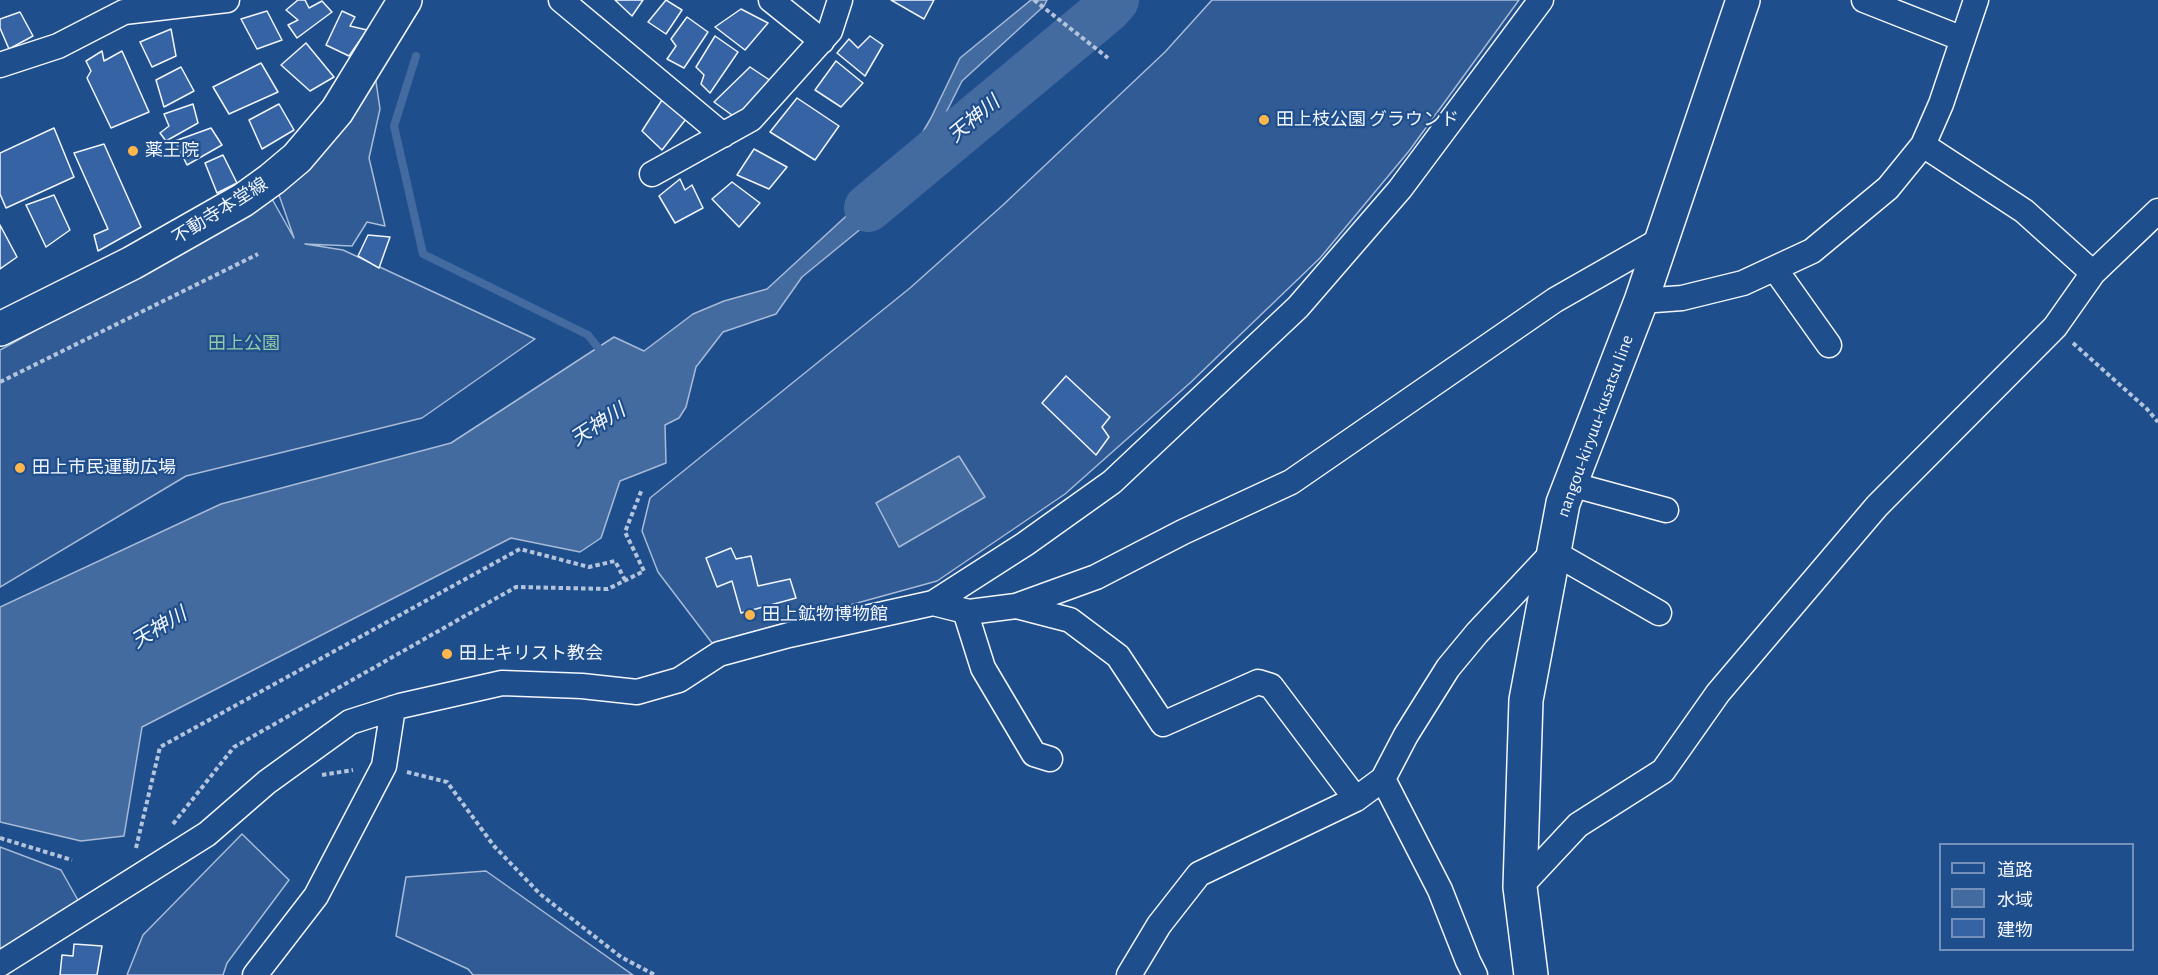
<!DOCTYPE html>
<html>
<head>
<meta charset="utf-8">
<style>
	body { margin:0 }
	#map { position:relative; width:2158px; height:975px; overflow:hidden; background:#1f4e8c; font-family:"Alegreya Sans","Noto Sans JP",sans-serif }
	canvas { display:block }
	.legend { position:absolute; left:1939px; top:843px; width:195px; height:108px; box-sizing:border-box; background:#1f4e8c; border:2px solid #7391ba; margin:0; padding:8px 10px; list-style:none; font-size:18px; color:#f2f6ff }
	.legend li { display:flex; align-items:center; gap:12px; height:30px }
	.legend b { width:30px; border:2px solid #7391ba }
</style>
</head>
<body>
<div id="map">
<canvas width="2158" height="975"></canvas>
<ul class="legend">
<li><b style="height:8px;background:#1f4e8c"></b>道路</li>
<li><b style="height:16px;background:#446ba0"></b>水域</li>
<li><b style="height:16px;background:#3563a3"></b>建物</li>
</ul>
</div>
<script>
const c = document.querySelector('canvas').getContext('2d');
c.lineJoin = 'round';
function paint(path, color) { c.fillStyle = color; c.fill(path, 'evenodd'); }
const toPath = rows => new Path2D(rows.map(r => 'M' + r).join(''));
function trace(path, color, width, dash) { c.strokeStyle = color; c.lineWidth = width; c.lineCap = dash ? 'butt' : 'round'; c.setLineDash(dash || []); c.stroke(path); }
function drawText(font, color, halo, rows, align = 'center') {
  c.font = font + ' "Alegreya Sans","Noto Sans JP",sans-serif'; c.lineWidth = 4.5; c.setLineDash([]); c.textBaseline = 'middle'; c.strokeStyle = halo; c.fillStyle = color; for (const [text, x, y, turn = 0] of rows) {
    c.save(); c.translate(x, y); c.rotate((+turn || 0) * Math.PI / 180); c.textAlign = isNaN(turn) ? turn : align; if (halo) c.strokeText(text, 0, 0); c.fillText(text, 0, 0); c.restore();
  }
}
const built = toPath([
	[1212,0,1519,0,1409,151,1320,258,1190,383,1065,494,937,581,712,643,658,572,642,531,650,498,910,288,1003,205,1165,52,1212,0],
	[375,75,380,109,369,158,385,226,367,222,352,246,305,244,343,250,535,339,422,418,186,476,0,587,0,350,272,199,294,238,279,195,310,168,375,75],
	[242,834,289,880,227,963,223,975,127,975,143,935,242,834],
	[0,847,61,870,79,902,0,951,0,847],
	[486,871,633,975,473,975,468,969,396,936,406,877,486,871]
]);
paint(built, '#305b95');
trace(built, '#a8bbd7', 1.5);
const water = toPath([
	[1031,0,1047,0,1044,6,962,81,915,174,879,214,802,277,776,314,723,332,696,367,686,407,679,418,665,425,666,463,620,481,601,538,580,552,511,538,142,727,124,836,81,841,0,822,0,607,221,504,451,443,614,337,644,351,693,314,724,301,767,289,906,161,931,118,960,58,1031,0],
	[959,456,985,497,899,547,876,503,959,456]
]);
paint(water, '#446ba0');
trace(water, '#a8bbd7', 1.5);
trace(toPath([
	[416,56,394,126,423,254,588,335,604,355]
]), '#446ba0', 8);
trace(toPath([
	[868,208,1107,9,1115,0]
]), '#446ba0', 48);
const building = toPath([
	[298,0,305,0,309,8,322,1,332,12,297,38,288,25,298,20,286,10,298,0],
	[615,0,643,0,632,16,615,0],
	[666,0,682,10,666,34,648,22,666,0],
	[891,0,934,0,924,19,891,0],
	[741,9,768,23,745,50,715,27,741,9],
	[267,11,282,40,257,49,241,19,267,11],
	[342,11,355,17,350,26,367,30,349,56,326,45,342,11],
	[20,12,33,36,9,49,0,28,0,19,20,12],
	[687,17,708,32,684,68,667,59,676,46,671,39,687,17],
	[171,29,176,56,152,67,140,42,171,29],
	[715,36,738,52,710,93,701,84,704,75,696,67,715,36],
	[870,36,883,45,865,76,837,53,849,39,858,48,870,36],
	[306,43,334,77,310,91,281,65,306,43],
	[102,51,104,61,122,51,149,112,111,128,87,78,91,71,86,61,102,51],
	[836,61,863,83,841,107,815,90,836,61],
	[261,63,278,92,229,114,213,87,261,63],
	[181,67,194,91,164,107,156,80,181,67],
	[750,67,771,81,736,118,714,102,750,67],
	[797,98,839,126,815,160,770,132,797,98],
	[662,100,686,119,662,150,642,131,662,100],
	[193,104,198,123,166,141,160,133,169,126,164,114,193,104],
	[279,104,294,130,262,149,249,120,279,104],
	[54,128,74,177,6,208,0,194,0,153,54,128],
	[211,128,222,145,187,165,175,141,211,128],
	[104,144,141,227,98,251,94,235,108,229,74,153,104,144],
	[754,149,787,167,769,189,737,175,754,149],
	[223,155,237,183,217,193,205,163,223,155],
	[680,179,685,190,692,185,703,208,675,223,659,196,680,179],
	[732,182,760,203,739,227,712,199,732,182],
	[54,195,70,230,46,247,26,205,54,195],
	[0,225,17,257,0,269,0,225],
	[368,235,390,237,379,268,358,256,368,235],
	[1066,376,1110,417,1102,427,1109,437,1096,455,1042,403,1066,376],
	[731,548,736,559,751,556,758,586,790,579,796,598,741,613,732,581,717,587,706,558,731,548],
	[74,944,102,946,97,975,60,975,62,955,73,956,74,944]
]);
paint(building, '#3563a3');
trace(building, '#f2f6ff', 1.5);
const street = toPath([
	[561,0,723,135],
	[771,0,822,41],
	[1864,0,1963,39],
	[0,65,58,46,124,12,227,0],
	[1923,145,2024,211,2093,273],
	[652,174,751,119,830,31,840,0],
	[1775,269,1829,345],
	[1641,301,1682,298,1743,283,1812,251,1888,188,1923,145,1941,104,1976,0],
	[1570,484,1666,510],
	[933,603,969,612,1016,606,1096,577,1183,532,1291,482,1555,300,1662,239],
	[1016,606,1070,620,1118,656,1163,724,1258,682,1271,686,1356,799],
	[965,611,983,668,1034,754,1050,759],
	[1383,779,1440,890,1468,961,1475,975],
	[1520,887,1578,825,1663,771,1718,693,1877,506,2055,327,2093,273,2158,211],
	[0,964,207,834,267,782,350,722,400,706,502,683,582,686,637,692,679,680,719,654,789,635,933,603,1025,544,1112,482,1298,307,1400,189,1541,0],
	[255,975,316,896,384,766,393,708],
	[1129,975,1159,925,1199,874,1356,799,1383,779,1406,735,1448,668,1477,633,1553,552,1659,613]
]);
const secondary = toPath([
	[0,329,132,263,243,200,272,179,297,158,337,111,405,0],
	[1531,975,1520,887,1526,700,1563,503,1641,301,1743,0]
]);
trace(street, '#f2f6ff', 27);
trace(secondary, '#f2f6ff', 36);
trace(toPath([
	[1034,0,1108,58],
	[2073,343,2147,409,2158,422],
	[0,382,258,254],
	[407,772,447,782,494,846,540,894,621,957,655,975],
	[322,775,353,770],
	[173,824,234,747,516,587,608,589,644,571,625,532,642,489],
	[0,838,72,860],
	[136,848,160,747,520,549,589,567,615,561,625,580]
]), '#b3c4dc', 4, [4.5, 3]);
trace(street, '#1f4e8c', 24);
trace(secondary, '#1f4e8c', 33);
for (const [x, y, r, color] of [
	[1264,120,6,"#ffb74d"],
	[133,151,6,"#ffb74d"],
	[20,468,6,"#ffb74d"],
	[750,615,6,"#ffb74d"],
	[447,654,6,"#ffb74d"]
]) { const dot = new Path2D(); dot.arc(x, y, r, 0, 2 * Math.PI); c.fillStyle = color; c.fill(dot); trace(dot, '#1f4e8c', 2); }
drawText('18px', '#f2f6ff', '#1f4e8c', [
	["田上枝公園 グラウンド",1276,120],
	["薬王院",145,151],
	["田上市民運動広場",32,468],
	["田上鉱物博物館",762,615],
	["田上キリスト教会",459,654]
], 'left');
drawText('18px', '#f2f6ff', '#1f4e8c', [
	["不動寺本堂線",220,211,-32],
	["nangou-kiryuu-kusatsu line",1595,426,-70]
]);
drawText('18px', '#97c8a6', '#1f4e8c', [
	["田上公園",244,344]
]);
drawText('italic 20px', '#f2f6ff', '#1f4e8c', [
	["天神川",974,119,-40],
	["天神川",598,425,-33],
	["天神川",159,628,-31]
]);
</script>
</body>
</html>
